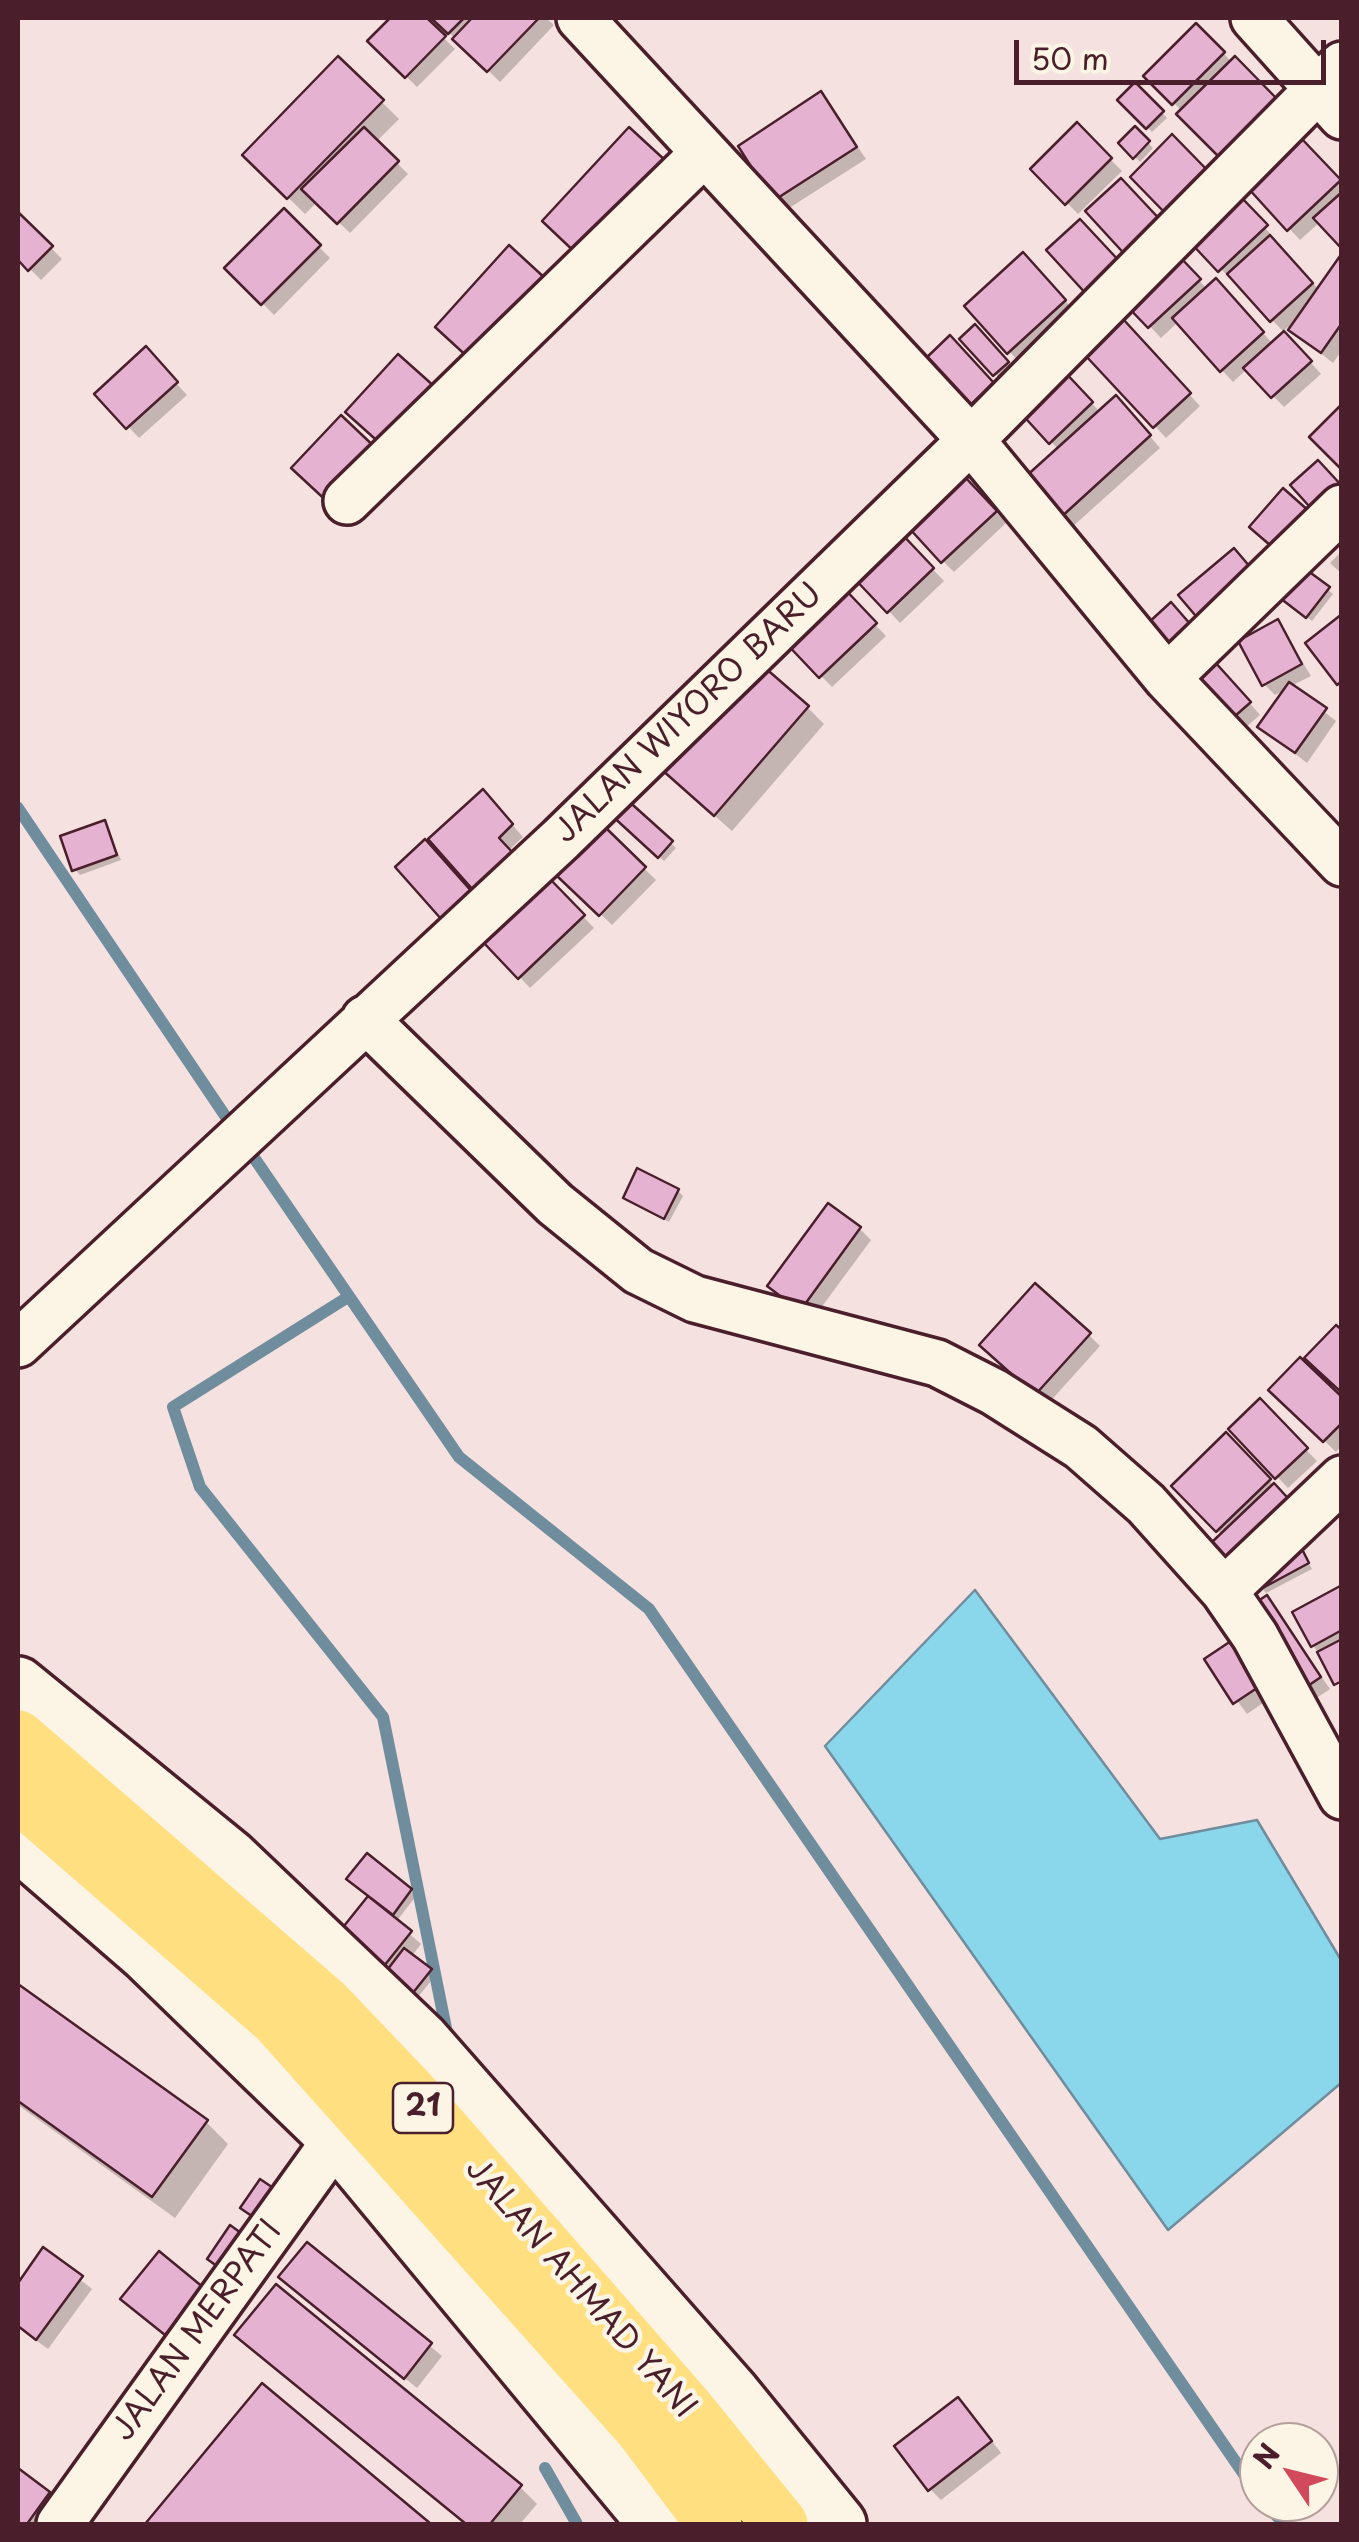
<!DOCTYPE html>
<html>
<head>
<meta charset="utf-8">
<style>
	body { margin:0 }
	#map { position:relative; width:1359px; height:2542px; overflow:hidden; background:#f5e1df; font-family:"Playpen Sans",sans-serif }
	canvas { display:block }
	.frame { position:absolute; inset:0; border:20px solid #4a1f2b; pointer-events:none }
	.north { position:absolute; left:1239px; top:2422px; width:100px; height:100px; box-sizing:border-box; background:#fcf5e5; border:2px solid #b59f9b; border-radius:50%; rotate:305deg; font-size:28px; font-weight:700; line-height:40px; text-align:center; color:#4a1f2b }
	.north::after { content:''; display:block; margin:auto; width:35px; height:45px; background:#d1495b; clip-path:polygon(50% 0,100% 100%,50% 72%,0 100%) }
	.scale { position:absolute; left:1014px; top:40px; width:312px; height:45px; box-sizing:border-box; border:5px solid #4a1f2b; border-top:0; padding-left:12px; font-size:30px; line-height:35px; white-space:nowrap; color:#4a1f2b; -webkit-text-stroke:8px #fcf5e5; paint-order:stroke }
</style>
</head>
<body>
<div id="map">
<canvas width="1359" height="2542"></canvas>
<div class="frame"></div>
<div class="north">N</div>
<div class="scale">50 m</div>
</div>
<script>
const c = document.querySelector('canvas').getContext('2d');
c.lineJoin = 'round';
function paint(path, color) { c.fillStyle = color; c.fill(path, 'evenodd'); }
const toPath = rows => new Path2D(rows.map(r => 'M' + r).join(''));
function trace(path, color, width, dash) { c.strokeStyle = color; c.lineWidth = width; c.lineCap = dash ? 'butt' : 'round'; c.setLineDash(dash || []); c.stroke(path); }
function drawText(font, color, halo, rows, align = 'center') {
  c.font = font + ' "Playpen Sans",sans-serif'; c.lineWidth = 9; c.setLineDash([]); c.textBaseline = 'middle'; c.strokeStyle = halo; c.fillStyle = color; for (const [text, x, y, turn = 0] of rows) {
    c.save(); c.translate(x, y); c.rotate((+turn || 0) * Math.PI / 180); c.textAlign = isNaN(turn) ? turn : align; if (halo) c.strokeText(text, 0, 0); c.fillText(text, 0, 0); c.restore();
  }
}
const water = toPath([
	[975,1590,1160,1839,1257,1820,1341,1960,1341,2083,1168,2230,825,1746,975,1590]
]);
paint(water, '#8ad6ea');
trace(water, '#708d9e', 2.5);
paint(toPath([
	[394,18,423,18,455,49,417,87,370,41],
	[434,18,546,18,554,25,500,82],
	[1196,26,1232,62,1182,111,1147,76],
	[338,59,399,119,376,142,408,174,350,233,317,202,305,214,245,155],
	[1135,85,1167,118,1152,132,1121,100],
	[821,94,866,159,786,210,775,199],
	[1077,126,1122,171,1078,214,1034,169],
	[1135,129,1153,148,1140,162,1121,143],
	[1301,142,1342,184,1342,245,1320,222,1300,240,1251,188],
	[1239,198,1319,290,1342,261,1342,350,1333,363,1288,327,1283,331,1193,241],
	[284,212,330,258,274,315,228,268],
	[18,215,62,259,41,280,18,257],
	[1177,257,1207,289,1227,293,1273,344,1295,345,1321,374,1284,407,1247,369,1233,382,1178,322,1161,338,1128,303],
	[1034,266,1076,313,1020,363,968,306],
	[975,327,1012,368,1000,379,963,339],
	[1134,334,1200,406,1166,438,1089,355],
	[145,350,187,395,139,438,98,394],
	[961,350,1003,396,977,420,925,363],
	[1062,372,1100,412,1127,410,1160,448,1071,528,1060,517,1059,450,1021,410],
	[976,490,1006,523,954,572,943,561],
	[899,534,944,581,900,623,855,575],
	[1342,551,1342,574,1330,563],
	[1304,571,1333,594,1312,621,1288,602],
	[840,588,886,636,832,687,785,639],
	[1278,622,1311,676,1291,686,1336,721,1307,763,1261,727,1287,689,1275,695,1264,684],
	[1225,675,1260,715,1232,739],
	[808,708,824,724,732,831,681,786],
	[624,800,676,848,664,861,612,813],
	[494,804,523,837,508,851,487,900],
	[104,823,121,860,80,875,75,869],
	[605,830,656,880,612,925,561,876],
	[550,882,594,928,530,988,487,942],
	[678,1191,683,1196,669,1222,626,1197],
	[860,1229,871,1240,812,1320,770,1286],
	[1089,1335,1100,1346,1047,1405,983,1345],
	[1272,1390,1342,1400,1342,1445,1336,1452],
	[1260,1402,1317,1461,1288,1488,1232,1429],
	[1226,1435,1280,1492,1298,1546,1312,1569,1266,1593,1222,1535,1174,1486],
	[1342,1588,1342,1679,1337,1684,1313,1645],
	[1267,1599,1330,1689,1309,1703],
	[1208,1660,1279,1692,1247,1714],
	[367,1857,416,1896,396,1922,421,1944,411,1957,435,1976,414,2002,336,1941,371,1896],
	[18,1987,206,2122,228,2144,175,2218,18,2105],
	[307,2245,442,2356,417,2388,293,2288],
	[44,2251,92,2289,48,2349,18,2327,18,2287],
	[238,2335,520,2487,537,2504,520,2524,466,2524],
	[262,2387,428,2524,148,2524],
	[969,2411,1001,2453,941,2500,930,2489],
	[18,2471,60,2505,46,2524,18,2524]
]), '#0003');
trace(toPath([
	[18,808,234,1129],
	[246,1146,459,1457,649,1609,1259,2496],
	[348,1297,173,1407,200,1487,383,1717,449,2043],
	[545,2468,577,2524],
	[1264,2502,1284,2524]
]), '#708d9e', 12);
const building = toPath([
	[390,18,427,18,446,36,405,78,367,41,390,18],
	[431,18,464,18,448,34,431,18],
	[472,18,539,18,487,72,452,39,472,18],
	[1196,23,1225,52,1172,105,1143,76,1196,23],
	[338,56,384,100,287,199,242,155,338,56],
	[1235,56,1279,101,1220,158,1176,114,1235,56],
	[1135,82,1164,111,1146,129,1117,100,1135,82],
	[821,91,857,147,773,201,738,146,821,91],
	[1077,122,1112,158,1065,205,1030,169,1077,122],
	[1135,126,1150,141,1133,159,1118,143,1135,126],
	[364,127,399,161,337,224,301,189,364,127],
	[629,127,667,162,580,257,542,221,629,127],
	[1172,134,1212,175,1169,217,1130,177,1172,134],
	[1301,138,1341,180,1287,231,1248,188,1301,138],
	[1121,178,1166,226,1130,260,1085,211,1121,178],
	[1342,192,1342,249,1313,218,1342,192],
	[1239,195,1268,225,1218,272,1189,241,1239,195],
	[284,208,321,245,261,305,224,268,284,208],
	[18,212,53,246,28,271,18,260,18,212],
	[1080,219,1122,264,1088,296,1046,250,1080,219],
	[1270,235,1313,283,1270,322,1227,274,1270,235],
	[509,245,547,280,472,361,435,327,509,245],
	[1023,252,1066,300,1007,354,964,306,1023,252],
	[1177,254,1201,279,1148,328,1124,303,1177,254],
	[1340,256,1342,323,1321,353,1288,330,1340,256],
	[1216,278,1264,332,1220,372,1172,318,1216,278],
	[1123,319,1191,393,1153,428,1085,355,1123,319],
	[975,324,1009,362,993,376,959,339,975,324],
	[1284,331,1312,361,1271,398,1243,368,1284,331],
	[950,335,994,383,964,411,921,363,950,335],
	[146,346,178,382,126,429,94,394,146,346],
	[398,354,435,387,383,446,345,412,398,354],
	[1062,369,1093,402,1049,444,1018,410,1062,369],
	[1116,395,1151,435,1059,519,1023,479,1116,395],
	[1342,404,1342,470,1309,437,1342,404],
	[341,415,381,453,332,506,291,468,341,415],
	[1318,460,1342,486,1342,494,1318,516,1290,485,1318,460],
	[964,476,997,511,941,563,909,528,964,476],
	[1283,488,1319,520,1285,558,1249,527,1283,488],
	[899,531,934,568,887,613,851,575,899,531],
	[1234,548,1262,581,1206,628,1178,595,1234,548],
	[1304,568,1330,587,1306,618,1280,598,1304,568],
	[840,584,877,623,819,678,782,639,840,584],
	[1171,602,1198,633,1174,654,1147,624,1171,602],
	[1342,614,1342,681,1337,685,1305,643,1342,614],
	[1278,619,1302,664,1262,686,1238,641,1278,619],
	[756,660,809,706,714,816,661,769,756,660],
	[1214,661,1251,702,1219,730,1183,688,1214,661],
	[1289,682,1327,708,1295,753,1257,727,1289,682],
	[483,789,513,824,499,838,515,855,474,891,428,839,483,789],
	[624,797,673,841,658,858,609,813,624,797],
	[105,820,117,855,72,871,60,836,105,820],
	[605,827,646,867,599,916,557,876,605,827],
	[425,839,473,893,442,920,395,867,425,839],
	[550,879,585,915,518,979,483,942,550,879],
	[637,1168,679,1189,664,1219,623,1198,637,1168],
	[828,1203,861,1227,800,1311,767,1286,828,1203],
	[1035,1283,1091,1333,1035,1395,979,1345,1035,1283],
	[1336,1325,1342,1330,1342,1393,1304,1358,1336,1325],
	[1300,1357,1342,1397,1342,1423,1323,1442,1268,1390,1300,1357],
	[1260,1398,1308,1448,1275,1479,1228,1429,1260,1398],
	[1226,1432,1271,1479,1216,1532,1171,1486,1226,1432],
	[1274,1483,1297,1508,1235,1567,1211,1543,1274,1483],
	[1299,1543,1309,1563,1259,1590,1249,1570,1299,1543],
	[1342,1585,1342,1630,1311,1647,1292,1612,1342,1585],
	[1267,1595,1321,1677,1296,1694,1242,1612,1267,1595],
	[1240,1635,1269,1680,1233,1704,1204,1659,1240,1635],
	[1342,1639,1342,1681,1334,1685,1317,1652,1342,1639],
	[367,1853,412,1889,393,1915,346,1879,367,1853],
	[368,1896,412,1931,376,1976,332,1941,368,1896],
	[404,1948,432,1969,408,1999,381,1978,404,1948],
	[18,1984,208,2120,152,2197,18,2101,18,1984],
	[260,2179,282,2194,262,2223,240,2208,260,2179],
	[230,2225,252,2241,228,2274,207,2259,230,2225],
	[307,2242,432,2343,404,2379,278,2277,307,2242],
	[43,2247,83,2276,36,2340,18,2326,18,2283,43,2247],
	[159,2251,204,2288,165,2335,120,2299,159,2251],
	[276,2284,522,2485,490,2524,466,2524,234,2335,276,2284],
	[262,2383,431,2524,145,2524,262,2383],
	[958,2397,992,2441,928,2491,894,2446,958,2397],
	[18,2468,50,2492,27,2524,18,2524,18,2468]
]);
paint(building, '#e5b3d1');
trace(building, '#4a1f2b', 2.5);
const street = toPath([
	[580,18,971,440,1167,678,1342,863],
	[1254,18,1342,116],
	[347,501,703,154],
	[1167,678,1342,508],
	[365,1019,555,1204,638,1271,695,1299,937,1363,994,1392,1081,1447,1146,1504,1224,1591,1255,1636,1342,1796],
	[18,1344,561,839,971,440,1342,65],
	[1224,1591,1342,1479],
	[60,2524,337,2138]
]);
const secondary = toPath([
	[18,1685,229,1857,421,2040,733,2395,838,2524],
	[18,1842,146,1953,337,2138,657,2524]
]);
const highway = toPath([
	[18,1738,325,2004,410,2093,685,2407,780,2524],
	[18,1794,277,2019,642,2428,714,2524]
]);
trace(street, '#4a1f2b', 52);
trace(secondary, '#4a1f2b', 62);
trace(highway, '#4a1f2b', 62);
trace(street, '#fcf5e5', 45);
trace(secondary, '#fcf5e5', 55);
trace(highway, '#ffdf80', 55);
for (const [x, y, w] of [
	[423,2108,60]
]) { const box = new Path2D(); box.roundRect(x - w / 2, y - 25, w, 50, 8); c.fillStyle = '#fcf5e5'; c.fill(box); trace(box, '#4a1f2b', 2.5); }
drawText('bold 30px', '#4a1f2b', null, [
	["21",423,2108]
]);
drawText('32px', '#4a1f2b', '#fcf5e5', [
	["JALAN WIYORO BARU",689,714,-44],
	["JALAN AHMAD YANI",580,2289,49],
	["JALAN MERPATI",198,2331,-54]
]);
</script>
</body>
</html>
